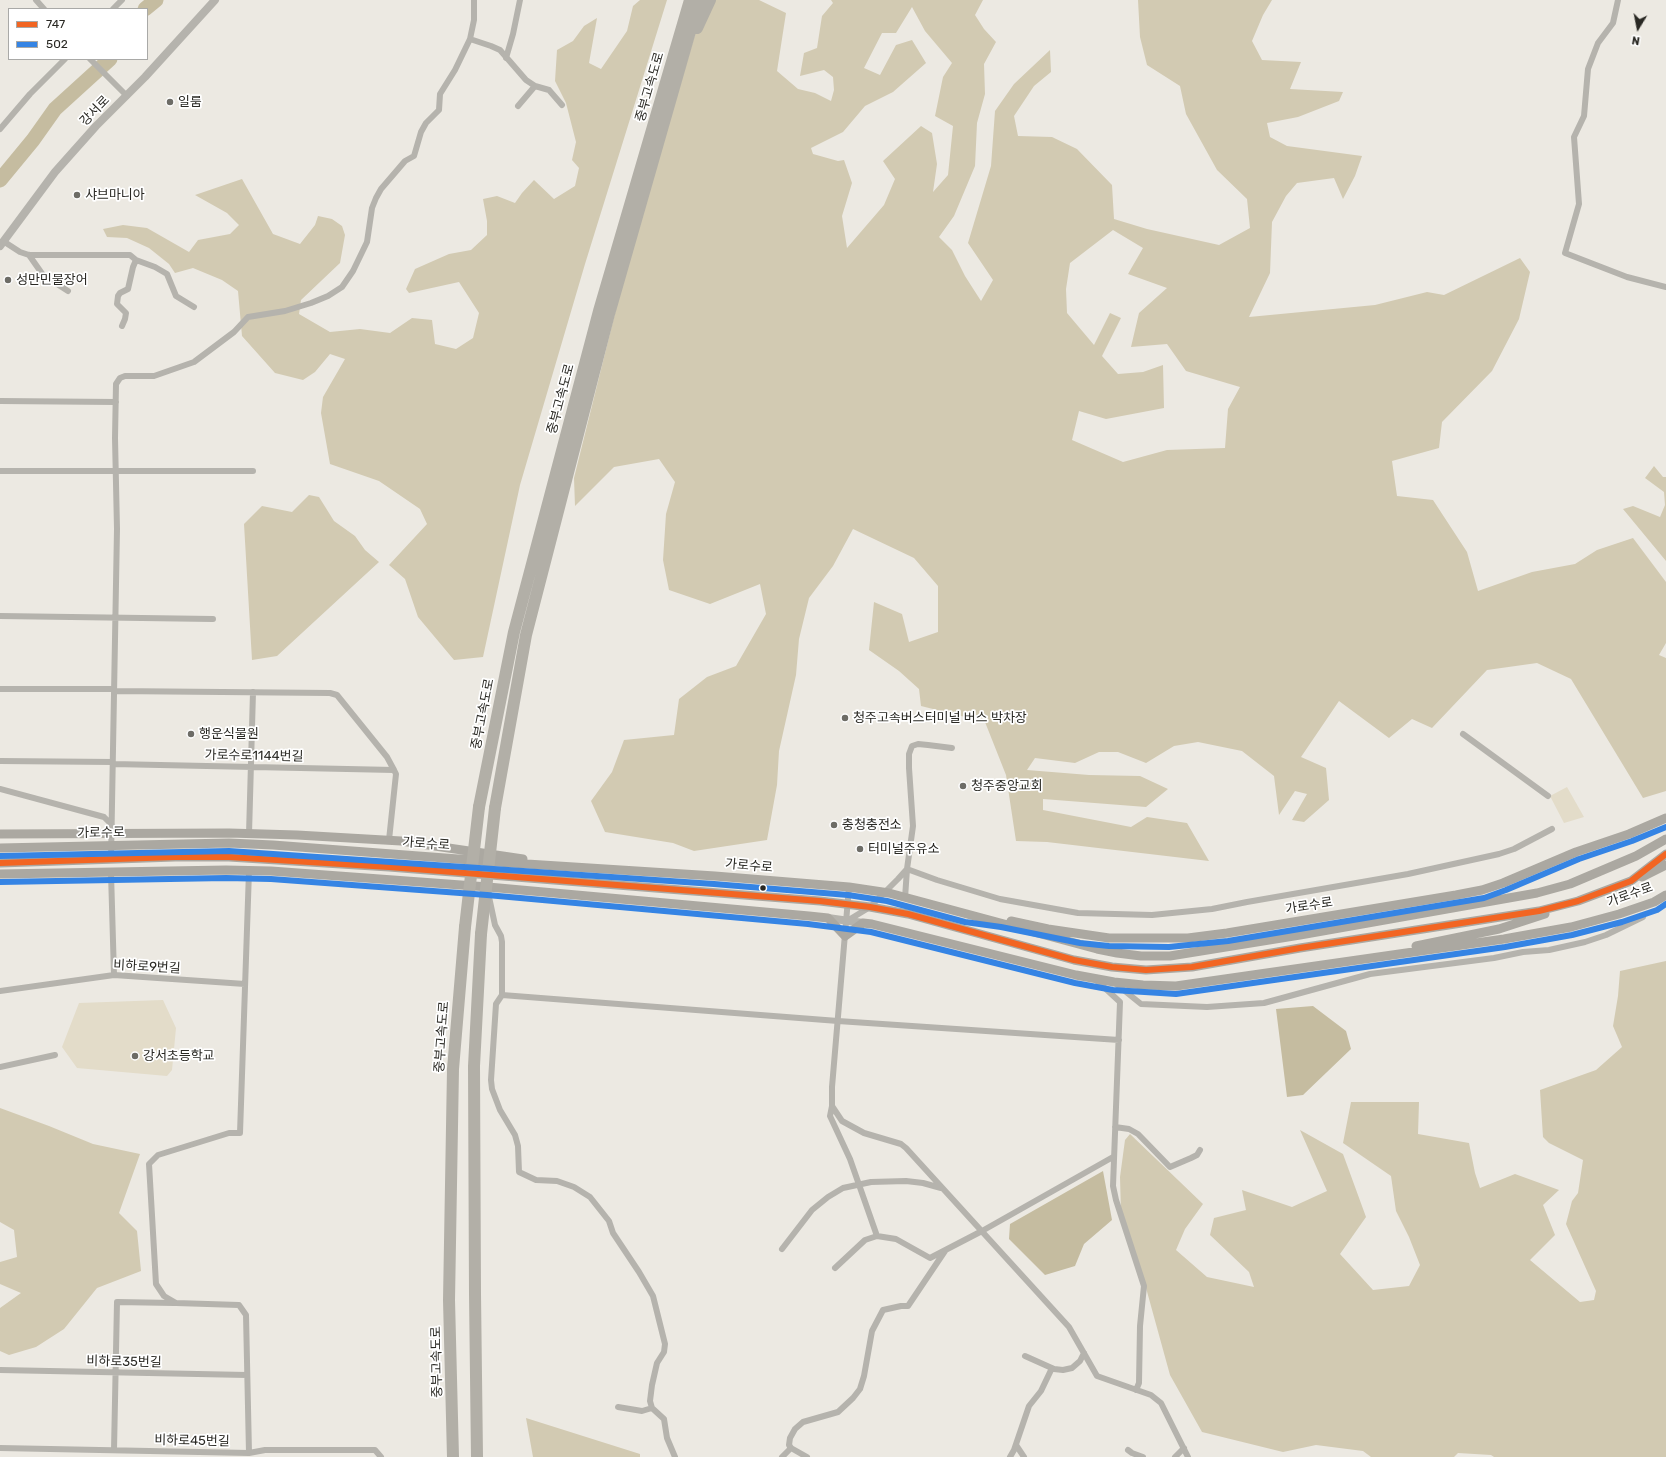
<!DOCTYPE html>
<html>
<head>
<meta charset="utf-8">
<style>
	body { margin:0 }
	#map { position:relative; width:1666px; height:1457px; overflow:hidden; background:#ece9e2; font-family:Rubik,sans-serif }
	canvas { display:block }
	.legend { position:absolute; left:8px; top:8px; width:140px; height:52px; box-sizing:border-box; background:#fff; border:1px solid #a9a9a7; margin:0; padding:5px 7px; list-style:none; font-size:12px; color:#292823 }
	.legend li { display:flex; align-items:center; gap:8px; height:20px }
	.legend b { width:20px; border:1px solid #a9a9a7 }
	.north { position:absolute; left:1618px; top:8px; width:40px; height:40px; -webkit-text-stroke:3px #fff; paint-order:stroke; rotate:190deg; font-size:11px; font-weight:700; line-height:16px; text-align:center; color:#292823 }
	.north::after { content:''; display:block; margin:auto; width:14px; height:18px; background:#292823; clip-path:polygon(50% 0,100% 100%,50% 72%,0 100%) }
</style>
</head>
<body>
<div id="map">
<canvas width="1666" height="1457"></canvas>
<ul class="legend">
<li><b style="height:5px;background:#f26522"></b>747</li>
<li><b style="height:5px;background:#3584e4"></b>502</li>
</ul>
<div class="north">N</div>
</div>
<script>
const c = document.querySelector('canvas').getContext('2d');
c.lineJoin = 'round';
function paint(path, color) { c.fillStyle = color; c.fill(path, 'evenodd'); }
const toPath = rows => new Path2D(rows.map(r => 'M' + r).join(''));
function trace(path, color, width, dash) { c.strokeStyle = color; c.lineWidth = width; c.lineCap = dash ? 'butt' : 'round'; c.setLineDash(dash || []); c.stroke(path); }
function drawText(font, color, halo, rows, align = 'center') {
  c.font = font + ' Rubik,"Noto Sans KR",sans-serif'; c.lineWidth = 3.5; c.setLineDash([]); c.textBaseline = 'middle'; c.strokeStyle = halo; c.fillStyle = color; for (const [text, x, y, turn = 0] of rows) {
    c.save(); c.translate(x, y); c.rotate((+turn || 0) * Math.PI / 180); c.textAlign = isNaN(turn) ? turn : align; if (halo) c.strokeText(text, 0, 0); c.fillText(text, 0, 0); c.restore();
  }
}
paint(toPath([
	[1567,787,1584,817,1564,823,1550,796],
	[163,1000,176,1028,172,1070,167,1076,77,1068,62,1047,79,1003]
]), '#e3dcc9');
paint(toPath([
	[640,0,667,0,585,264,520,485,483,657,454,660,418,617,405,579,389,565,427,524,420,509,379,481,330,464,321,413,323,397,345,359,330,354,315,372,303,380,275,373,242,336,238,291,222,280,193,268,175,273,169,264,149,248,127,238,107,237,103,229,123,225,147,228,189,252,198,240,230,234,239,225,227,213,195,195,242,179,273,234,300,244,315,225,318,216,332,219,342,226,345,235,340,263,301,300,299,314,330,332,360,329,390,333,412,318,432,320,435,344,456,349,473,338,479,313,459,282,409,293,406,289,415,269,449,254,471,250,487,235,487,221,483,199,497,196,515,203,522,193,534,180,554,199,575,186,579,168,572,160,576,142,566,103,555,81,557,50,573,41,584,26,597,18,589,63,601,69,627,31,633,6],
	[705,0,759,0,786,13,777,71,798,89,815,93,831,101,834,90,833,77,824,70,800,76,804,53,817,48,822,16,833,3,831,0,983,0,975,15,984,29,996,42,984,64,985,94,977,123,975,166,954,216,939,237,952,250,965,276,981,301,993,280,968,243,991,166,995,111,1014,84,1050,50,1051,72,1034,86,1014,116,1018,136,1052,137,1077,149,1112,185,1114,219,1147,229,1219,245,1250,228,1247,199,1217,170,1186,114,1180,86,1147,65,1140,37,1138,0,1272,0,1263,15,1252,41,1262,60,1301,62,1290,89,1343,92,1339,101,1298,117,1267,123,1270,137,1287,146,1362,156,1355,176,1343,199,1334,178,1297,183,1286,196,1272,222,1270,273,1249,317,1375,305,1427,292,1444,295,1520,258,1530,272,1519,319,1492,371,1442,422,1439,448,1392,461,1397,496,1433,500,1467,552,1478,591,1532,572,1575,564,1597,550,1633,538,1666,582,1666,643,1659,655,1666,658,1666,791,1643,798,1571,679,1537,663,1487,670,1432,728,1412,719,1389,738,1339,701,1301,757,1326,768,1329,800,1304,822,1292,820,1307,794,1295,791,1279,815,1274,776,1242,751,1198,742,1174,746,1146,763,1118,752,1099,752,1075,763,1035,758,1027,770,1089,775,1140,776,1168,789,1146,807,1043,799,1043,810,1131,827,1147,817,1187,823,1209,861,1047,842,1016,841,1006,775,985,722,921,706,919,689,899,671,869,650,874,602,902,614,909,642,938,632,938,586,914,558,853,529,833,566,809,598,799,639,796,675,779,751,777,785,767,840,694,851,673,843,605,832,591,801,612,772,624,740,674,735,679,699,707,677,736,666,766,614,760,584,710,604,669,590,663,560,666,514,675,482,659,459,614,467,575,506,574,478,625,273],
	[912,7,925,31,952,63,943,77,935,116,953,126,948,175,933,192,937,164,932,133,921,126,883,161,895,179,884,205,847,248,842,216,852,183,844,160,838,161,813,154,811,148,843,132,865,106,893,92,926,63,912,40,896,45,880,75,864,68,882,33,896,33],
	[1113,230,1143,248,1128,274,1167,288,1139,313,1131,347,1167,344,1186,371,1240,387,1228,409,1225,448,1167,450,1123,462,1072,440,1079,411,1106,419,1164,408,1163,365,1143,372,1118,374,1102,356,1121,318,1110,313,1094,345,1067,313,1066,289,1070,263],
	[1654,466,1663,477,1666,477,1666,561,1623,509,1633,506,1660,517,1665,505,1664,492,1645,478],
	[309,495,319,497,334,521,355,536,365,550,379,562,277,656,252,660,244,524,262,506,292,512],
	[1666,961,1666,1457,1494,1457,1491,1455,1458,1453,1454,1457,1371,1457,1363,1451,1316,1445,1283,1452,1202,1432,1170,1375,1143,1277,1121,1213,1120,1177,1125,1140,1130,1134,1203,1204,1185,1229,1176,1250,1207,1277,1254,1287,1249,1272,1210,1235,1214,1218,1246,1210,1242,1190,1292,1207,1327,1191,1300,1130,1343,1154,1366,1217,1340,1254,1373,1290,1409,1286,1420,1265,1409,1237,1396,1211,1391,1176,1343,1143,1351,1102,1419,1102,1418,1134,1469,1143,1475,1173,1480,1188,1515,1174,1559,1190,1543,1205,1555,1235,1530,1260,1580,1302,1594,1300,1596,1291,1566,1224,1572,1201,1578,1193,1583,1160,1549,1143,1543,1137,1540,1090,1596,1070,1622,1047,1613,1026,1618,996,1620,971],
	[0,1108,49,1126,93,1144,140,1154,119,1213,137,1231,141,1271,97,1288,64,1329,36,1347,9,1355,0,1351,0,1308,21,1293,0,1284,0,1262,17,1257,14,1230,0,1222],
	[526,1418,640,1454,640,1457,533,1457]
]), '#d2cab2');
paint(toPath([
	[1313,1006,1346,1031,1351,1049,1303,1095,1287,1097,1276,1009],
	[1103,1171,1112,1220,1084,1244,1075,1266,1045,1275,1009,1239,1010,1224]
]), '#c5bca0');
trace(toPath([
	[145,9,156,0],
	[0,180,33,140,55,109,110,59]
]), '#c5bca0', 15);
trace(toPath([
	[36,0,44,9],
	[1618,0,1613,23,1598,43,1588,69,1584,116,1574,137,1579,204,1565,253,1627,277,1666,287],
	[113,9,122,0],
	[470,39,491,46,500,50,526,80,535,86,549,90,562,105],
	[506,58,513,34,520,0],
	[90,59,127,96],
	[518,106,535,86],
	[0,129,30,94,65,59],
	[3,241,20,252,29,255,130,255,136,260,155,267,167,274,176,296,194,307],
	[29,255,43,275,68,291],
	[122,326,125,319,126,313,117,304,118,296,120,293,128,289,133,267,136,260],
	[0,401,116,402],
	[0,471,253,471],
	[0,616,213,619],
	[0,689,114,689],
	[114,691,330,693,337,695,387,757,394,770,396,774,389,840],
	[1463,734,1548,796],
	[0,761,113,762],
	[113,764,394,770],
	[0,789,104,817,112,825],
	[249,834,253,692],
	[111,859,117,529,115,438,116,384,120,378,125,376,154,376,194,362,234,332,248,317,285,311,311,303,328,296,342,287,353,271,367,242,372,208,376,198,381,189,405,161,414,156,421,132,426,123,439,110,440,94,455,70,470,39,474,20,474,0],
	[111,873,114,975],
	[849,887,832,1087,832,1106,842,1121,864,1133,901,1144,906,1148,1069,1327,1097,1376,1151,1395,1161,1403,1188,1457],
	[489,897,495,925,501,936,502,942,502,995,496,1004,491,1080,492,1089,500,1110,515,1135,518,1146,519,1172,536,1180,557,1181,574,1187,590,1197,609,1221,613,1233,639,1272,653,1296,665,1344,664,1352,657,1363,652,1385,650,1401,652,1408,664,1419,667,1438,675,1457],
	[905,898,907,869,937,880,1000,899,1078,913,1152,915,1212,909,1247,902,1408,874,1499,854,1514,849,1552,829],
	[847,921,870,907,898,879,907,869,913,826,909,768,909,754,912,746,918,744,928,745,952,748],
	[1095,979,1120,1002,1113,1186,1116,1200,1144,1286,1140,1326,1139,1383,1136,1390],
	[1115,983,1141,1004,1207,1007,1264,1003,1370,974,1494,958,1523,952,1549,950,1585,942,1606,935,1643,917],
	[0,991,114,975,245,984],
	[502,995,838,1021,1119,1040],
	[0,1067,55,1055],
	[832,1106,830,1116,850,1159,877,1236],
	[1115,1127,1129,1129,1138,1134,1170,1167,1191,1158,1197,1155,1200,1150],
	[782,1249,812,1210,828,1197,843,1188,871,1182,906,1181,923,1183,941,1188],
	[835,1268,865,1240,877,1236,896,1239,930,1258,982,1231,1113,1157],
	[1025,1356,1054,1369,1063,1370,1072,1368,1080,1361,1084,1353],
	[0,1370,247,1375],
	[618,1407,642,1411,652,1408],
	[1016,1445,1024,1457],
	[0,1448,249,1453,265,1450,375,1450,381,1457],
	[114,1450,117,1302,174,1303],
	[1128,1450,1132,1453,1143,1457],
	[249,1453,246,1315,239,1305,176,1303,164,1296,156,1284,149,1164,158,1155,229,1133,240,1133,249,871],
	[782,1457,791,1448],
	[807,1457,791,1448,789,1445,790,1438,795,1429,803,1422,838,1412,853,1398,860,1389,864,1376,872,1331,883,1310,901,1306,908,1306,945,1251],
	[1010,1457,1014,1450,1029,1406,1041,1391,1052,1368],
	[1175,1457,1184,1448]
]), '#b5b3ad', 6);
trace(toPath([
	[0,246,55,172,96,126,145,77,215,0],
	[828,918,863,923]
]), '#b5b3ad', 8);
trace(toPath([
	[0,834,229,833,297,835,401,841,523,859],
	[0,848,229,843,273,845,511,863,715,876,849,887,889,893,1097,949,1117,953,1141,956,1170,956,1300,935,1537,893,1570,884,1636,856,1666,839],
	[0,863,175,857,229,857,389,867,820,901,870,907,908,914,1074,960,1112,967,1146,970,1192,967,1300,948,1539,911,1578,901,1631,881,1666,854],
	[0,874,226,870,271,871,488,887,809,916,828,918,845,936,863,923,872,924,1076,975,1114,982,1143,985,1176,986,1504,939,1571,927,1619,914,1654,902,1666,895],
	[1642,877,1666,865],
	[1011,921,1048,929,1109,938,1188,938,1227,933,1456,895,1482,890,1503,883,1576,852,1629,834,1666,818],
	[1416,946,1499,929,1545,914]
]), '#aba8a1', 9);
trace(toPath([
	[697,28,710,0],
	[479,807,514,632,599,311,690,0],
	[495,808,526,635,609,314,699,0],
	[453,1457,449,1300,453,1069,465,927],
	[477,1457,475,1294,474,1066,481,934]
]), '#b2afa7', 12);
trace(toPath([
	[465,927,479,807],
	[481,934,495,808]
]), '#b2afa7', 12);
trace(toPath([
	[0,863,175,857,229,857,389,867,820,901,870,907,908,914,1074,960,1112,967,1146,970,1192,967,1300,948,1539,911,1578,901,1631,881,1666,854]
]), '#f26522', 6);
trace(toPath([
	[0,856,229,851,714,884,848,895,887,901,965,922,1001,927,1080,943,1109,946,1169,947,1228,941,1484,898,1506,890,1579,859,1632,841,1666,827],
	[0,882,226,878,271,879,487,895,808,924,871,932,1075,983,1113,990,1176,994,1505,947,1572,935,1622,922,1657,910,1666,904]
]), '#3584e4', 6);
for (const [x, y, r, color] of [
	[170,102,4,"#6d6c66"],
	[77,195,4,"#6d6c66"],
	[8,280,4,"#6d6c66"],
	[845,718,4,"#6d6c66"],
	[191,734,4,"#6d6c66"],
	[963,786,4,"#6d6c66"],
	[834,825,4,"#6d6c66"],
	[860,849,4,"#6d6c66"],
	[763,888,3.5,"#292823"],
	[135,1056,4,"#6d6c66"]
]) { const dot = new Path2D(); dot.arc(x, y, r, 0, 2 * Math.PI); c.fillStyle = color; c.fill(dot); trace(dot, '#fff', 1.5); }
drawText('13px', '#292823', '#fff', [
	["중부고속도로",650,87,-74],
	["강서로",95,111,-46],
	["중부고속도로",561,399,-75],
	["중부고속도로",483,714,-79],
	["가로수로1144번길",254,756,1],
	["가로수로",101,833,-1],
	["가로수로",426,844,4],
	["가로수로",749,866,5],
	["가로수로",1630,895,-20],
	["가로수로",1309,906,-9],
	["비하로9번길",147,967,3],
	["중부고속도로",442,1037,-86],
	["비하로35번길",124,1362,1],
	["중부고속도로",437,1362,-91],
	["비하로45번길",192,1441,1]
]);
drawText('13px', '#292823', '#fff', [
	["일룸",178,102],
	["샤브마니아",85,195],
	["성만민물장어",16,280],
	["청주고속버스터미널 버스 박차장",853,718],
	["행운식물원",199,734],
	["청주중앙교회",971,786],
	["충청충전소",842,825],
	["터미널주유소",868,849],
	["강서초등학교",143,1056]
], 'left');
</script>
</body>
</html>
